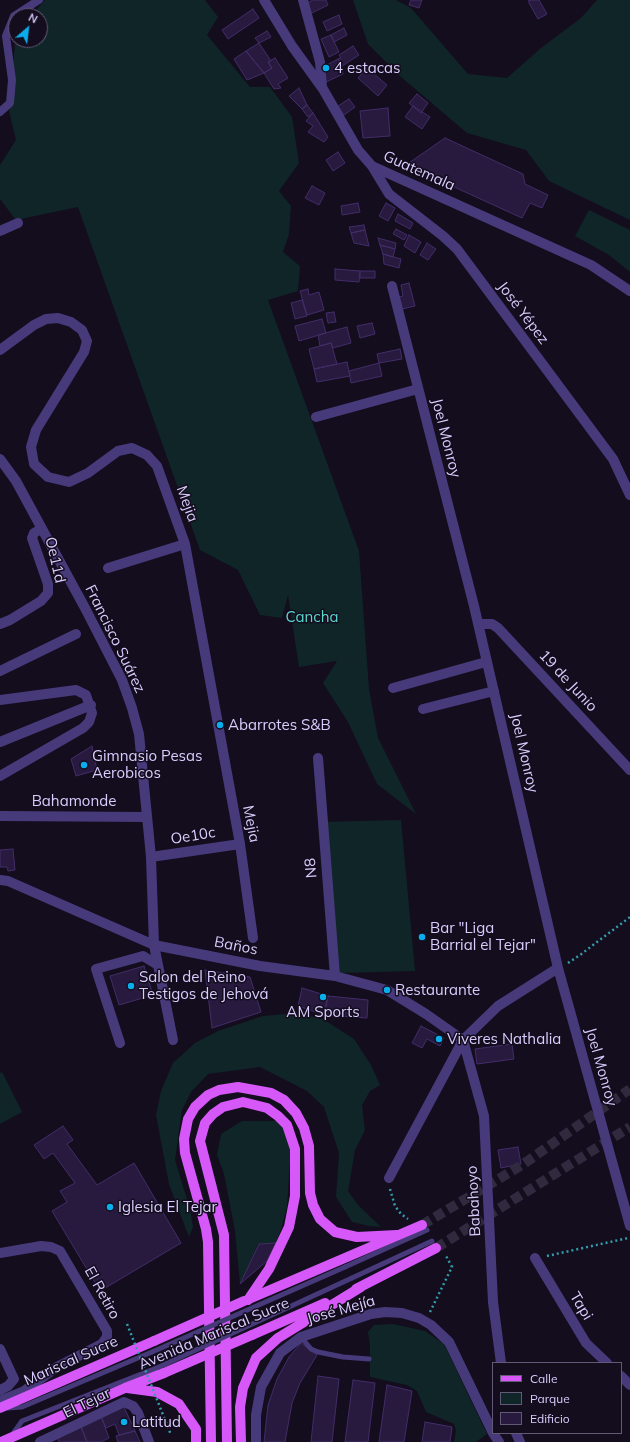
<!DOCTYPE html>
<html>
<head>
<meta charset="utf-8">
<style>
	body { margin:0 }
	#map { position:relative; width:630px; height:1442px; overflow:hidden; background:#130d1e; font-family:Mulish,sans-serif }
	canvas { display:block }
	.legend { position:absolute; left:492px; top:1362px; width:130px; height:72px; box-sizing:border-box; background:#130d1e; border:1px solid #635977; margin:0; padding:5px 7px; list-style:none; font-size:12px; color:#daccfd }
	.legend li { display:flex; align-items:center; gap:8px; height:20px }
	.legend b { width:20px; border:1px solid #635977 }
	.north { position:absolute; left:8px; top:8px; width:40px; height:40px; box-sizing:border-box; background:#130d1e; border:1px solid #635977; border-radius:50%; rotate:28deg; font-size:11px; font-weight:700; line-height:16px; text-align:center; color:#daccfd }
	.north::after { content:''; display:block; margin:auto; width:14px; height:18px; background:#09afec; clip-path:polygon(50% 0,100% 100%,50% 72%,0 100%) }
</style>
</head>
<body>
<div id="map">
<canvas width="630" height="1442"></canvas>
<ul class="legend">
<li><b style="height:5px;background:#d758f8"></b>Calle</li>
<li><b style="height:11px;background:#102528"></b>Parque</li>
<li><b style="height:11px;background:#271a3e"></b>Edificio</li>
</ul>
<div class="north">N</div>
</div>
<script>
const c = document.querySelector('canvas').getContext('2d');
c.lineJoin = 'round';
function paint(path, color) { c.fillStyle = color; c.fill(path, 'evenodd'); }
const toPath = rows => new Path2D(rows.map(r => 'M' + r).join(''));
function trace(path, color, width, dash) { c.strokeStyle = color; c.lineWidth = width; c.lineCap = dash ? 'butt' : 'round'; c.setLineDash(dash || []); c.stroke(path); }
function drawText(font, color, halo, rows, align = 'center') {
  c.font = font + ' Mulish,sans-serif'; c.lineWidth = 3; c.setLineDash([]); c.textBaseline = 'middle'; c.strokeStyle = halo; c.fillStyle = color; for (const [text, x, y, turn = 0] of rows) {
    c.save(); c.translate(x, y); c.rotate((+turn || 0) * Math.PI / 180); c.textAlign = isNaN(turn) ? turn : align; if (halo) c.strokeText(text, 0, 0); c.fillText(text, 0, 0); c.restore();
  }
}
paint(toPath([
	[45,0,205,0,218,17,207,35,250,87,270,87,292,117,299,163,279,191,291,206,289,234,283,252,300,266,298,291,268,300,359,551,369,689,378,738,416,814,377,784,348,722,323,683,337,661,299,667,288,595,282,618,260,615,238,570,200,550,78,207,16,220,0,199,0,165,16,140,9,111,16,33,16,40,40,40,40,16,31,16],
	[353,0,396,0,411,8,468,74,507,78,541,48,581,18,597,0,630,0,630,220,549,181,526,150,467,133,401,77,368,44],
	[589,210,630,230,630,272,609,255,575,236],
	[401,820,415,971,339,973,322,822],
	[296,1013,323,1019,354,1039,371,1065,380,1085,370,1091,362,1105,365,1130,355,1150,348,1191,358,1205,381,1227,369,1226,352,1222,336,1197,339,1153,324,1107,307,1091,260,1067,208,1074,191,1092,182,1110,175,1160,190,1209,193,1227,189,1237,169,1184,156,1115,161,1091,173,1063,195,1043,218,1031,263,1016],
	[2,1072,22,1112,0,1124,0,1073],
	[242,1121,276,1121,286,1130,291,1145,287,1207,281,1229,276,1243,258,1244,240,1284,235,1231,224,1174,217,1155,221,1134],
	[393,1324,425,1331,444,1344,487,1434,476,1442,454,1442,456,1431,454,1424,426,1412,417,1391,407,1385,370,1377,370,1345,368,1332,374,1325]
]), '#102528');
const building = toPath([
	[313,0,326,0,328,5,310,14,305,4,313,0],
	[411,0,422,0,419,8,409,5,411,0],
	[531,0,539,0,547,14,538,19,528,1,531,0],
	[253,9,259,18,228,39,222,30,253,9],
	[339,15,342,24,327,31,323,22,339,15],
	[344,28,347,35,334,42,331,35,344,28],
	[267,31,271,37,259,43,255,38,267,31],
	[331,35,339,52,329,57,321,39,331,35],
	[259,43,271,61,268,62,272,68,264,73,246,51,259,43],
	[353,46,359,55,342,66,338,59,341,58,339,55,353,46],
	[246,51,264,73,247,80,234,59,246,51],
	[275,58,288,78,278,84,281,88,274,89,264,73,272,68,268,62,275,58],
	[338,59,342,66,343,74,326,82,323,67,338,59],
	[367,68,387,85,378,96,358,78,367,68],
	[299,88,307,105,302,109,289,96,299,88],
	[417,94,428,103,421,113,409,103,417,94],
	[349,99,355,107,344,115,338,106,349,99],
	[307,105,313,113,308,117,302,109,307,105],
	[413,106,430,117,422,129,405,117,413,106],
	[388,108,390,136,363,138,360,111,388,108],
	[313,113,328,137,324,142,308,132,313,126,306,121,313,113],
	[445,138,523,174,525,184,548,195,542,208,530,203,522,218,406,165,445,138],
	[338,152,345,163,333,171,326,160,338,152],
	[312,186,325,193,319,205,305,198,312,186],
	[358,203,360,212,342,215,341,206,358,203],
	[386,203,395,208,388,221,379,216,386,203],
	[398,214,413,223,410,229,395,221,398,214],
	[364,225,365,230,351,233,349,227,364,225],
	[396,229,407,235,404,240,393,234,396,229],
	[365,230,369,246,354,243,351,233,365,230],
	[409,235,421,242,415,253,404,246,409,235],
	[378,238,396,243,395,249,380,245,378,238],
	[427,243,436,249,428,260,420,255,427,243],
	[380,245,395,249,393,257,383,254,380,245],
	[383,254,401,259,399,268,384,264,383,254],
	[335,269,360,271,359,282,335,280,335,269],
	[360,271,375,271,375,278,360,278,360,271],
	[409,283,415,306,398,310,396,298,403,296,401,285,409,283],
	[308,289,309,295,319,292,324,310,307,315,300,291,308,289],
	[302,300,307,316,295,319,291,303,302,300],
	[334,312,336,322,328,323,326,313,334,312],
	[322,319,326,333,299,341,295,326,322,319],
	[372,323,375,334,360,338,357,326,372,323],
	[347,327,351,343,333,348,331,343,320,346,318,335,347,327],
	[331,343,337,364,314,369,309,349,331,343],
	[400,349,402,359,379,363,377,354,400,349],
	[347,362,350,376,317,382,314,369,347,362],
	[379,363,382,376,351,383,349,371,379,363],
	[92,746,97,770,76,776,71,759,92,746],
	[13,849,15,870,8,871,7,867,0,867,0,850,13,849],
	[144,966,153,995,119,1005,110,976,144,966],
	[205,970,250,977,261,1012,212,1028,205,970],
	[302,988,328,996,324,1015,298,1006,302,988],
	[328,996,368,1000,367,1018,324,1015,328,996],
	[421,1026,444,1038,440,1046,427,1039,422,1048,412,1043,421,1026],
	[512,1044,514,1059,477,1064,475,1049,512,1044],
	[63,1126,73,1140,67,1144,97,1185,134,1163,181,1243,100,1291,52,1211,67,1202,60,1191,75,1183,53,1153,44,1159,34,1145,63,1126],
	[518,1147,521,1164,501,1168,498,1150,518,1147],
	[276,1243,267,1261,240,1284,259,1244,276,1243],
	[301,1343,317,1355,300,1383,292,1403,285,1442,264,1442,268,1405,277,1379,289,1357,301,1343],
	[318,1376,339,1379,332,1442,311,1442,318,1376],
	[353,1380,375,1383,368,1442,345,1442,353,1380],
	[387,1385,412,1391,404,1442,379,1442,387,1385],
	[124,1407,135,1431,119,1435,115,1424,106,1428,101,1416,124,1407],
	[101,1416,109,1438,101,1442,87,1442,80,1424,101,1416],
	[425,1422,452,1427,450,1442,422,1442,425,1422],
	[80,1424,87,1442,59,1442,56,1434,80,1424],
	[135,1431,140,1442,118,1442,116,1436,135,1431]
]);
paint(building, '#271a3e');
trace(building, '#432d69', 1);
trace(toPath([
	[422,1225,522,1165,630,1089],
	[436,1248,630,1127]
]), '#312a3f', 10, [10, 5]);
trace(toPath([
	[568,963,580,955,630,917],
	[390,1189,395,1206,401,1214,408,1219],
	[547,1256,628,1238],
	[430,1312,452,1267,445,1254]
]), '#329eab', 2.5, [2, 3]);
trace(toPath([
	[345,1267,427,1230],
	[352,1278,432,1241],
	[301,1337,311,1349,318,1352,343,1357,369,1359],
	[7,1408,22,1407,152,1352],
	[12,1435,22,1421,159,1367]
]), '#473a7b', 5);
trace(toPath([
	[0,112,10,103,12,80,6,36,14,16,39,0]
]), '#473a7b', 8);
trace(toPath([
	[264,0,292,46,323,89,358,150,372,166,389,194,443,236,457,249,613,459,630,495],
	[303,0,320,62,322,87],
	[372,166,591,265,630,291],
	[0,231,18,223],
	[392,286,474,606,558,968,630,1226],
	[0,350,34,325,46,319,58,318,71,322,82,330,87,341,84,352,36,430,31,447,34,464,48,477,69,482,88,473,118,451,132,448,147,455,157,466,185,544,240,844,253,938],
	[316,417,418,389],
	[0,459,16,481,85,608,122,680,132,708,139,734,151,857,154,945,173,1040],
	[108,568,185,544],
	[0,624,10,620,41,601,48,593,48,584,32,538,34,533,41,529],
	[478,624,492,624,498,628,630,770],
	[0,671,76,634],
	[393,688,486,662],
	[0,700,76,690,86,695,92,713,89,722,83,728,0,776],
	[423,709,494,691],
	[0,742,91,705],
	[318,758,335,976],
	[0,816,147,817],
	[151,857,240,844],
	[0,880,8,881,154,945,260,966,335,976,387,990,426,1014,463,1040],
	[463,1040,484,1116,493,1302,501,1363],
	[120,1043,96,969,143,956,158,965],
	[389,1178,463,1040,498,1006,558,968],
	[0,1253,41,1246,51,1247,60,1251,107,1331,107,1337,102,1344,57,1367,24,1391,0,1401],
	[535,1258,586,1343,607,1363],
	[0,1349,14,1379,8,1386,0,1390],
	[621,1376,630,1385],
	[493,1433,499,1442],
	[516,1433,520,1442],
	[40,1442,124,1402,133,1406,138,1413,149,1442],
	[256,1442,256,1415,261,1387,280,1353,301,1337,371,1314,385,1312,402,1313,419,1318,431,1325,449,1342,493,1433]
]), '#473a7b', 10);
trace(toPath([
	[356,1289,436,1248],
	[249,1299,422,1225],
	[252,1335,325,1303],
	[127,1388,157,1392,179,1404,196,1429,196,1442],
	[0,1408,154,1341],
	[1,1442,125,1388,164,1373],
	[211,1442,208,1242,206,1229,185,1153,184,1139,188,1119,195,1107,208,1095,219,1090,238,1087,271,1093,284,1100,296,1113,304,1128,309,1146,310,1193,313,1205,320,1219,335,1232,357,1237,397,1235],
	[227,1442,224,1235,200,1141,205,1123,213,1114,223,1107,243,1102,267,1108,278,1116,287,1125,295,1149,295,1196,289,1227,269,1269,248,1300],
	[241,1442,240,1407,243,1388,256,1358,278,1338,361,1287]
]), '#d758f8', 10);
trace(toPath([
	[127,1324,171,1435]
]), '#329eab', 2.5, [2, 3]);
trace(toPath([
	[152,1352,345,1267],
	[159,1367,352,1278]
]), '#473a7b', 5);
trace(toPath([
	[154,1341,244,1301],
	[164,1373,252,1335]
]), '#d758f8', 10);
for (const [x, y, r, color] of [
	[326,68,4,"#09afec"],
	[220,725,4,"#09afec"],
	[84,765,4,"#09afec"],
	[422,937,4,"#09afec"],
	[131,986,4,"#09afec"],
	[387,990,4,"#09afec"],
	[323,997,4,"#09afec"],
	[439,1039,4,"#09afec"],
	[110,1207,4,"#09afec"],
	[124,1422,4,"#09afec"]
]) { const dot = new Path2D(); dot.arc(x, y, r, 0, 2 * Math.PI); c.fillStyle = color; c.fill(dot); trace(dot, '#130d1e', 1.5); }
drawText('15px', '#daccfd', '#130d1e', [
	["4 estacas",334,68],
	["Abarrotes S&B",228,725],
	["Gimnasio Pesas",92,756],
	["Aerobicos",92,773],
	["Bar \"Liga",430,928],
	["Barrial el Tejar\"",430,945],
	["Salon del Reino",139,977],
	["Testigos de Jehová",139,994],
	["Restaurante",395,990],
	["AM Sports",323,1012,"center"],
	["Viveres Nathalia",447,1039],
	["Iglesia El Tejar",118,1207],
	["Latitud",132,1422]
], 'left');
drawText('15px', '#daccfd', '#130d1e', [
	["Guatemala",419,171,24],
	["José Yépez",523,313,53],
	["Joel Monroy",446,438,76],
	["Mejia",187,504,70],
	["Oe11d",55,560,77],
	["Francisco Suárez",115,639,64],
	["19 de Junio",568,681,47],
	["Joel Monroy",524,753,77],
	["Bahamonde",74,801],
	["Mejia",251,824,79],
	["Oe10c",193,836,-9],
	["N8",311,868,-95],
	["Baños",236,946,11],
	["Joel Monroy",601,1067,74],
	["Babahoyo",474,1201,-93],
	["El Retiro",102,1293,61],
	["Tapi",581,1306,59],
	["José Mejía",341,1310,-16],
	["Avenida Mariscal Sucre",214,1334,-23],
	["Mariscal Sucre",71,1361,-24],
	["El Tejar",87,1403,-26]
]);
drawText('15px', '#5cd9cf', '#130d1e', [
	["Cancha",312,617]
]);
</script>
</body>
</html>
